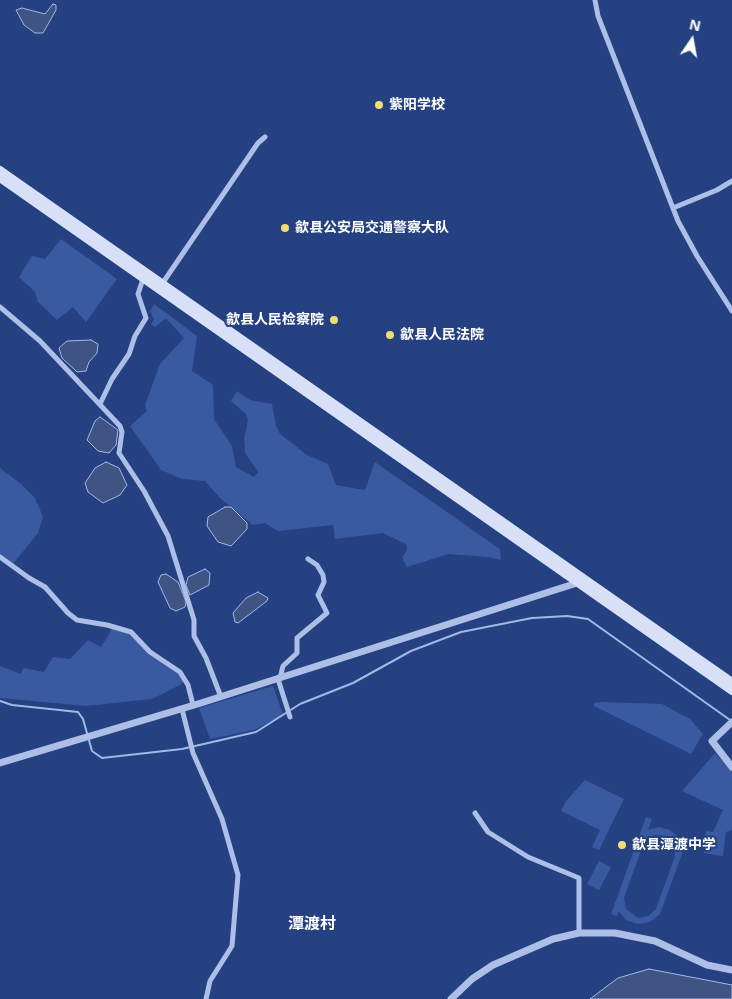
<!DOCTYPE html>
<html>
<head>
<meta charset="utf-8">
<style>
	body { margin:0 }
	#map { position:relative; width:732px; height:999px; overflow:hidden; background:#254182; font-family:"Open Sans",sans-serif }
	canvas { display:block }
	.north { position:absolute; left:667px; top:15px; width:50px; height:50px; -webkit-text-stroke:4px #254182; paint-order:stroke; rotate:12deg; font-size:14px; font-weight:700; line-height:20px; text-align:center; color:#fff }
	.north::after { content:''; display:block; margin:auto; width:18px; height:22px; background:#fff; clip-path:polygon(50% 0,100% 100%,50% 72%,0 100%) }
</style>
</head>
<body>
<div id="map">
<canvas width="732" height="999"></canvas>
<div class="north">N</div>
</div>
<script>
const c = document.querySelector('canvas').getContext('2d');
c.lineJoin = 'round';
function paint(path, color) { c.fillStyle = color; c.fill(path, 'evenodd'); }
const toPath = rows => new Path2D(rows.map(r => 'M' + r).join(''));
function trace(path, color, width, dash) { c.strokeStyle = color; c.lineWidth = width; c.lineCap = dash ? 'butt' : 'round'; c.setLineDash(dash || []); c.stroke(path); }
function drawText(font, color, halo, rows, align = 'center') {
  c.font = font + ' "Open Sans","Noto Sans SC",sans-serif'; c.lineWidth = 4; c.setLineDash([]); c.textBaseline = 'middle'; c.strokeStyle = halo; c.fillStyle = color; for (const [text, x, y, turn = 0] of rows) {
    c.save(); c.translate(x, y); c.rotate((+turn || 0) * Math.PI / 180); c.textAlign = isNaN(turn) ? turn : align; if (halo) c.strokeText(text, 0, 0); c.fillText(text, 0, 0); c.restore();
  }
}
paint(toPath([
	[61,239,117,279,86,322,73,307,57,320,38,302,35,292,19,277,32,256,45,259],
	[154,304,197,336,192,371,213,385,214,419,232,446,236,467,254,477,258,472,245,453,244,439,248,420,246,414,231,401,237,391,250,400,272,404,276,426,280,434,307,455,328,464,336,485,365,490,375,462,500,549,501,560,488,557,448,554,407,567,402,558,407,550,406,544,383,533,335,539,333,525,278,531,265,523,253,525,221,499,205,481,182,479,161,470,130,426,147,411,145,405,160,364,184,338,166,318,155,327,151,324,154,320,150,311],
	[0,468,21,484,35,498,43,517,38,533,13,564,0,554],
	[112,629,132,635,176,669,184,680,182,684,152,699,86,706,0,698,0,666,21,674,23,668,44,672,53,657,70,659,88,640,101,647],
	[273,686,283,715,254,730,210,739,199,708],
	[602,702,662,704,690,719,703,734,691,754,594,706,594,703],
	[715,753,732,771,732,830,726,832,723,856,704,853,706,831,713,832,723,810,682,791],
	[585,780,624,799,599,850,592,847,600,830,561,811,566,801],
	[646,817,652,819,648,830,659,827,670,830,680,838,683,851,660,914,650,922,637,924,626,920,619,911,617,916,611,914],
	[654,835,661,835,671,840,675,846,675,856,656,909,648,916,638,918,626,909,624,898,643,845],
	[599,861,611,867,599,890,587,884]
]), '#3959a0');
const water = toPath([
	[53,4,56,5,56,10,43,33,35,33,24,25,16,10,22,8,45,14,53,4],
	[91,340,98,344,97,353,89,362,86,371,77,372,62,358,59,348,67,341,91,340],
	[100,417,118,430,116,445,109,453,98,451,87,440,95,421,100,417],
	[106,462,119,468,127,485,120,495,103,503,88,492,85,483,95,468,106,462],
	[225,507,231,507,247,523,247,529,231,546,218,542,207,526,208,517,225,507],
	[205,569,210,573,209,585,190,595,186,585,188,577,205,569],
	[166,574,178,582,186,602,185,607,176,611,170,608,158,582,161,575,166,574],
	[258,592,268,598,267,601,238,623,235,622,233,613,246,598,258,592],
	[649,969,732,985,732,999,590,999,618,978,649,969]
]);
paint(water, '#405484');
trace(water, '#a1b9e8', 1);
trace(toPath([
	[0,701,12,705,78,712,83,719,92,751,102,758,182,749,256,732,300,704,353,683,411,651,461,632,532,618,567,616,588,619,730,720]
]), '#a1b9e8', 2);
trace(toPath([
	[595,0,598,16,678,221,697,256,732,311],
	[673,208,717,190,732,181],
	[162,284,258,143,265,137],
	[0,307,40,341,120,426,122,432,119,453,144,491,168,536,194,620,194,636,206,658,221,697],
	[100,404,112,379,129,354,135,336,146,318,138,294,143,279],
	[0,557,29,578,45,587,68,613,77,620,107,625,131,632,150,652,180,672,188,685,193,705],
	[280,678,283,666,297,653,297,638,327,613,318,595,324,582,323,575,317,565,308,559],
	[278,679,290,717],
	[182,709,193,753,222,819,238,875,232,946,210,981,206,999],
	[475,813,488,832,528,857,579,878,579,933]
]), '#adbfe7', 5);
trace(toPath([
	[732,722,712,741,732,767],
	[0,763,201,703,577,583],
	[451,999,472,979,493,965,553,939,579,933,615,933,655,941,707,965,732,970]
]), '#adbfe7', 7);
trace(toPath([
	[0,170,732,682],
	[0,178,732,691]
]), '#d7e0f6', 8);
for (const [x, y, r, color] of [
	[379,105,5,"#f1dd71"],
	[285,228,5,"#f1dd71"],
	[334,320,5,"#f1dd71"],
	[390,335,5,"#f1dd71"],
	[622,845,5,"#f1dd71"]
]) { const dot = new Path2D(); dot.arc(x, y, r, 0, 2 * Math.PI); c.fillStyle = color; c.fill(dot); trace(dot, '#254182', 2); }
drawText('bold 14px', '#fff', '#254182', [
	["紫阳学校",389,105],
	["歙县公安局交通警察大队",295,228],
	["歙县人民检察院",324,320,"right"],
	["歙县人民法院",400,335],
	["歙县潭渡中学",632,845]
], 'left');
drawText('bold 16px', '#fff', '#254182', [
	["潭渡村",312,924]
]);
</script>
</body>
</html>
